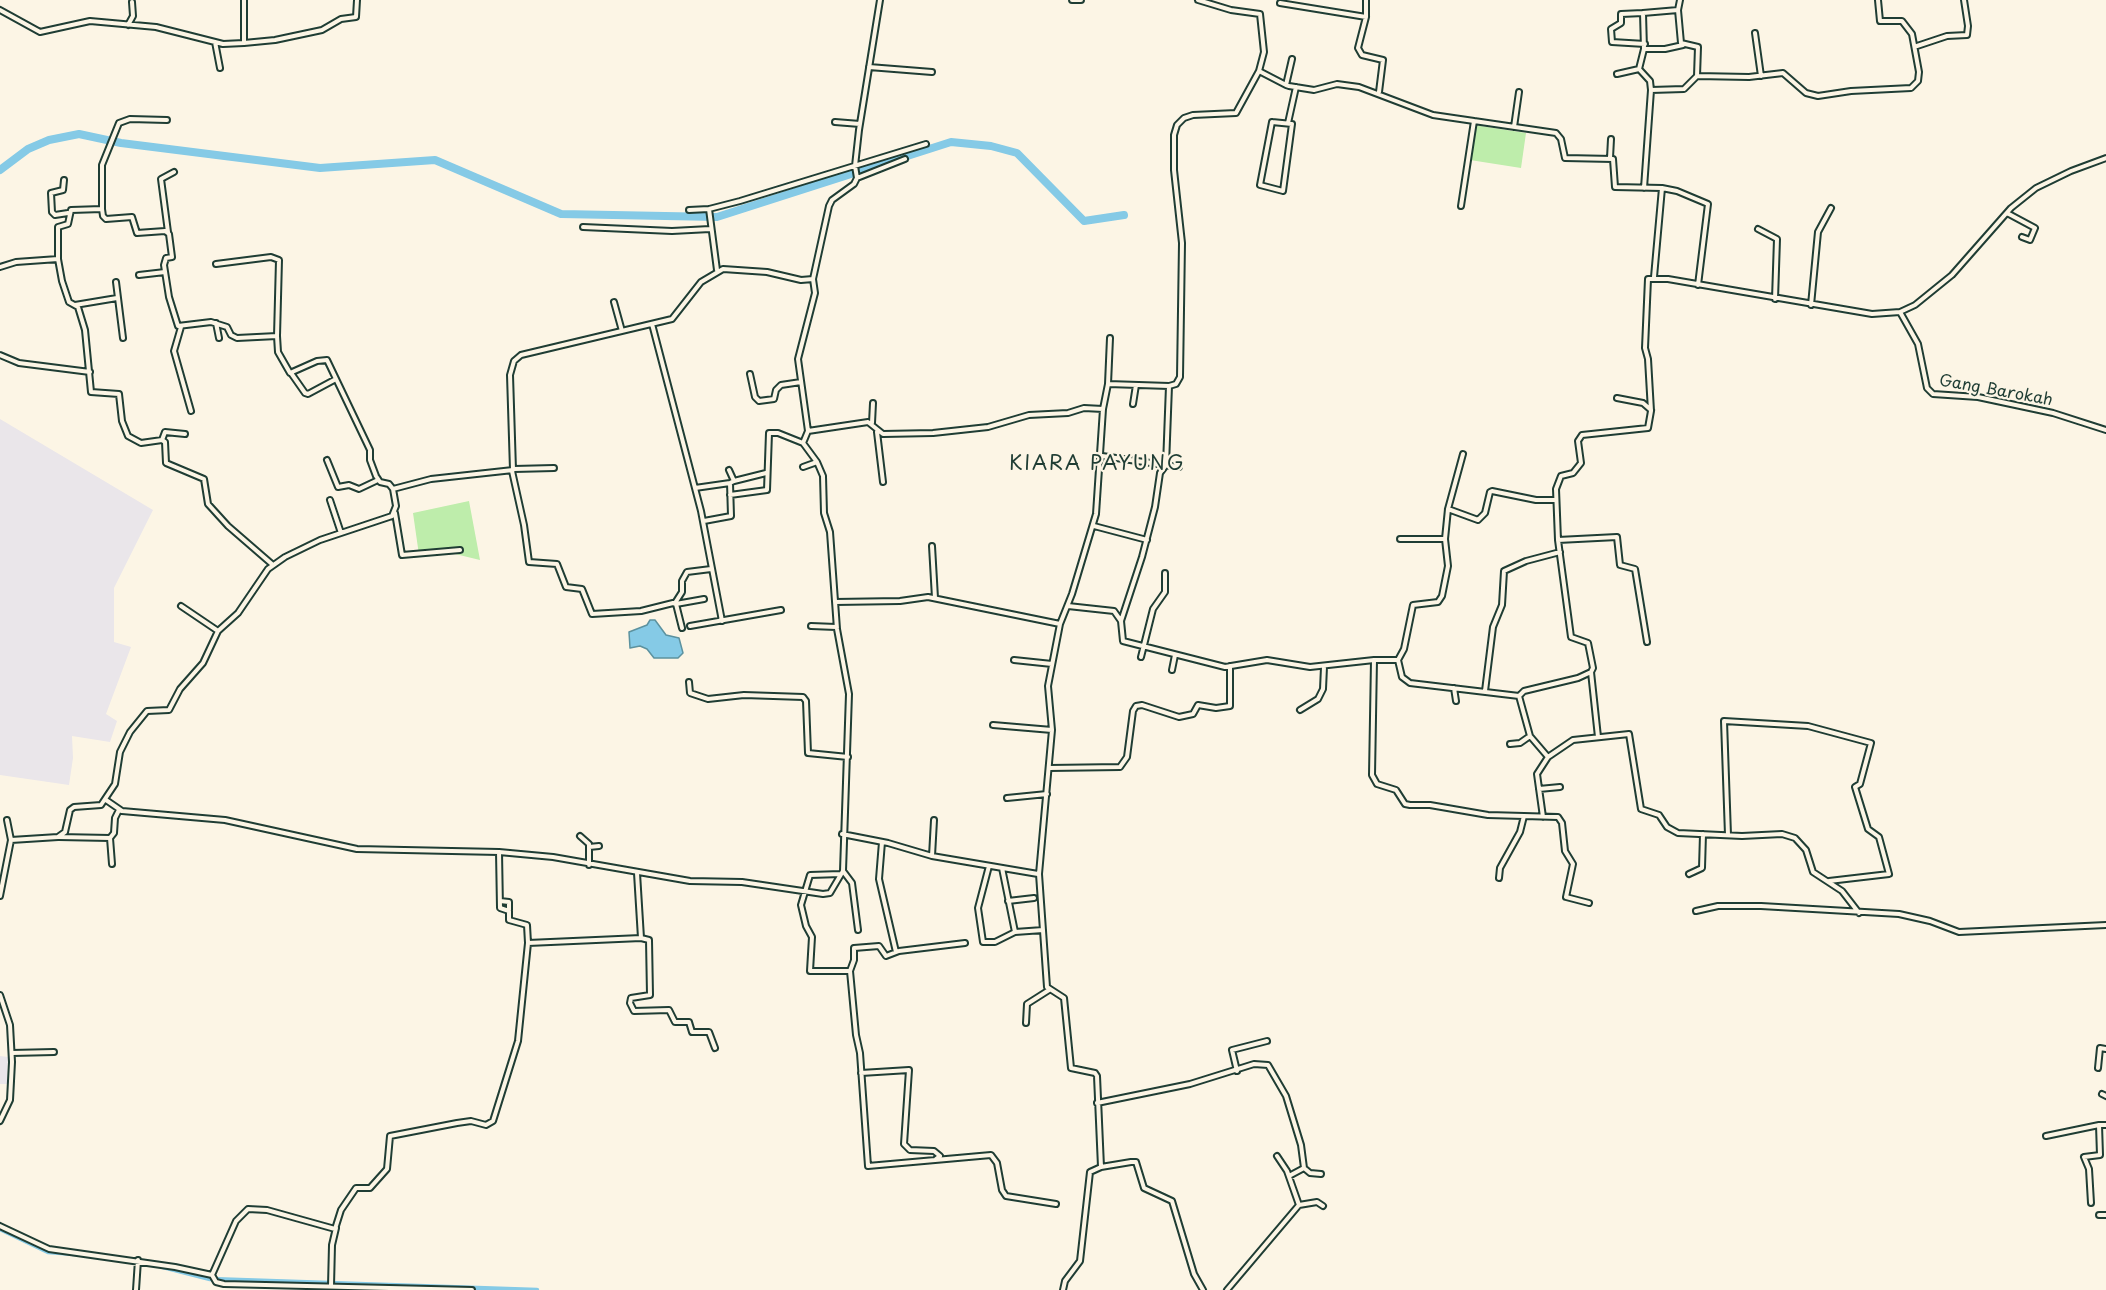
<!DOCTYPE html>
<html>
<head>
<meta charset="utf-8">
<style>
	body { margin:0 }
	canvas { display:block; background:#fcf5e5 }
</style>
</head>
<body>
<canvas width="2106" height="1290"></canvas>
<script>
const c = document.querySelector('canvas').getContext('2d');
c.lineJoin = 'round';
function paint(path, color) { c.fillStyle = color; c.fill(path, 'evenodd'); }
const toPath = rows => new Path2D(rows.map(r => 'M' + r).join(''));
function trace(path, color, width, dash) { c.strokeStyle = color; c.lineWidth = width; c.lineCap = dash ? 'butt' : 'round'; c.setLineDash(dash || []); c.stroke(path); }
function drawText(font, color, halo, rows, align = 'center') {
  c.font = font + ' "Playpen Sans",sans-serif'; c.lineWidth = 4.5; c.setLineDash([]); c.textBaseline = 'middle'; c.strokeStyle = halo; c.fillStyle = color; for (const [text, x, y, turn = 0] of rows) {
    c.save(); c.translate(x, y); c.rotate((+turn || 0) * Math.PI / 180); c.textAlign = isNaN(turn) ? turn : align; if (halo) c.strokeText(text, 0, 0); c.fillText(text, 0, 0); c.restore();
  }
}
paint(toPath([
	[0,419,153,510,114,588,114,642,131,647,106,714,117,721,110,742,72,736,73,758,69,785,0,775],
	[0,1056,8,1057,7,1084,0,1084]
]), '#eae6ea');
paint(toPath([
	[1474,125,1526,133,1521,168,1470,160],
	[469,501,480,560,447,552,419,555,413,513]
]), '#beedab');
const water = toPath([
	[650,620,655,620,666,635,679,638,683,653,678,658,654,658,647,649,640,646,630,648,629,632,647,625,650,620]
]);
paint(water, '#85cae6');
trace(water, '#5c929f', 1.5);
trace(toPath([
	[0,1229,48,1252,75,1254],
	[163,1267,210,1279,537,1290]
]), '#85cae6', 4.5);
trace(toPath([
	[0,170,28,149,49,140,79,134,121,143,320,168,435,160,561,214,717,217,951,142,991,146,1017,153,1084,221,1124,215]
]), '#85cae6', 8);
const minor = toPath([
	[1072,0,1081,0],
	[1280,3,1366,17,1366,0],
	[0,10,40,32,90,21,156,27,223,44,244,43,275,40,322,30,341,19,356,17,357,0],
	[1643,13,1621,14,1621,23,1611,29,1612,42,1645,44],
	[1366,17,1358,48,1362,55,1383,60,1379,92],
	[128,25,133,16,132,2],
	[1755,33,1761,76],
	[215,42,220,68],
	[244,43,244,0],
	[1917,46,1947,36,1967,35,1968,26,1964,0],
	[1644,49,1665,49,1683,45],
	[1292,59,1286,85,1289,86,1314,90,1337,84,1359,87,1433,115,1556,133,1561,139,1565,158,1613,159,1615,187,1662,188,1654,277],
	[869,67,932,72],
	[1259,71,1286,85],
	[1617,74,1639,69],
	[1697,76,1749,77,1783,73,1806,93,1818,96,1851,91,1911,88,1918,81,1919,72,1912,34,1902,21,1880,21,1878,0],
	[1651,90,1650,81,1639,69,1644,49,1643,13,1678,10],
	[167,120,130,119,119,123,102,165,102,209,71,210,68,224,58,227,58,259,62,281,69,302,78,307,85,330,91,392,119,394,122,421,128,436,141,443,162,440,165,442,166,463,204,479,208,504,228,526,273,565],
	[835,122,860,124],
	[1272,122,1292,124,1283,191,1260,185,1272,122],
	[1288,123,1296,87],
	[1514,127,1519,92],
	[1610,158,1611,139],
	[857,178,905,159],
	[64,180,63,190,51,193,52,212,55,215,68,213],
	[1644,188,1651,90,1684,89,1697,76,1698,47,1681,43,1678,10,1680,0],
	[1662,188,1677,191,1708,204,1698,285],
	[1461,206,1474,121],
	[102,209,103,216,106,219,132,217,137,233,165,231,169,234,172,257,166,258,164,265,169,297,178,326,211,322,227,327,231,335,237,338,277,336,278,352,290,373,317,361,327,360,370,450,370,460,376,476,380,482,389,484,393,489],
	[709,209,717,270],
	[689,210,709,209,740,201,926,144],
	[2007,213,2035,228,2030,240,2022,237],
	[583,227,672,231,710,229],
	[1758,229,1777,239,1775,299],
	[168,232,161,179,174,172],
	[216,264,271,257,279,260,277,336],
	[0,267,16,262,58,259],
	[139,275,165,272],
	[116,282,123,338],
	[614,302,622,331],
	[75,305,117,298],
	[1811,305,1818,232,1831,208],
	[1900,312,1918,344,1927,388,1933,394,1978,397,2053,413,2106,430],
	[216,323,219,338],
	[652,324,701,511,722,621],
	[181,327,174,351,191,411],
	[0,355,19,363,90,372],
	[291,373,305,393,308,394,336,379],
	[750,374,755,397,759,401,774,399,776,390,781,385,801,382],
	[1108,384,1110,338],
	[1169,386,1166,465,1160,473,1155,507,1142,557,1121,621,1123,641,1225,667,1267,660,1310,667,1374,660,1398,660],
	[1617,398,1643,403,1651,410],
	[1133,404,1136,385],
	[872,423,873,403],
	[808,431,868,422,883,434,933,433,988,427,1029,415,1068,413,1084,408,1103,409],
	[877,432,883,482],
	[162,440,165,432,185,434],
	[1463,454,1448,509,1445,539,1448,566,1442,596,1438,602,1413,605,1404,649,1398,660,1402,677,1410,683,1519,696,1530,736,1548,757,1537,774,1543,817],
	[1102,456,1179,467],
	[327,460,338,487,349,485,359,489,378,480],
	[803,467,817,462],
	[514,469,554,468],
	[512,471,524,525,529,562,557,564,566,587,582,589,592,614,641,611,673,603,676,604,682,628],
	[734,481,766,473],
	[695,488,730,483],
	[730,495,767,490,769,433,778,433,803,443],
	[330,500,341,533],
	[1448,509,1478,520,1485,513,1490,492,1492,491,1536,500,1556,500],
	[395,513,402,555,460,550],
	[704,521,731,516,730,483,734,481,729,470],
	[1094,526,1147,540],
	[1400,539,1445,539],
	[1558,540,1617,537,1620,565,1635,569,1647,642],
	[932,546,935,598],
	[835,602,900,601,928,597,1060,624],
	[675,603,682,592,682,581,687,572,711,569],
	[676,604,704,599],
	[181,606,218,631],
	[1068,606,1114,611,1121,621],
	[690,626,781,610],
	[811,626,836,627],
	[1141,657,1153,609,1165,592,1165,573],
	[1014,660,1052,664],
	[1374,660,1372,775,1377,784,1396,790,1405,804,1410,805,1430,805,1488,815,1524,816],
	[1172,670,1175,655],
	[1591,672,1598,737],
	[689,682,690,693,708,699,744,695,803,697,806,701,808,753,848,757],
	[1454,688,1456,701],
	[1485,691,1493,627,1502,605,1504,571,1526,561,1560,552],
	[1519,696,1524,691,1578,678,1591,672,1593,668,1588,643,1571,637,1558,540,1556,489,1561,476,1573,473,1581,463,1578,441,1582,435,1648,428,1651,411,1648,359,1645,348,1648,279,1668,279,1872,314,1900,312,1915,305,1952,275,2011,208,2036,188,2071,171,2106,158],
	[1300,710,1318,699,1323,689,1324,667],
	[993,725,1052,730],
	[1510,744,1520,743,1530,736],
	[1548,757,1573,740,1629,734,1641,809,1659,815,1667,827,1678,833,1742,836,1782,834,1795,838,1806,850,1813,872,1842,891,1859,913],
	[1049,768,1120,767,1127,757,1133,711,1136,706,1142,705,1179,717,1193,714,1198,705,1216,708,1230,706,1230,666],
	[1539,789,1560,787],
	[1007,798,1047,794],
	[106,800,122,811,225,820,357,849,499,852,553,857,690,881,742,882,823,894,830,893,843,871,849,694,837,629,830,532,824,513,823,476,817,462,803,443,808,431,798,359,815,293,813,279],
	[7,820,11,840],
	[842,834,888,843,932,856,1038,874],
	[1728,835,1724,721,1808,726,1871,743,1860,784,1855,787,1868,829,1879,837,1889,874,1829,881],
	[580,836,589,844,589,865],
	[59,837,110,838],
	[882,842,879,879,896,952],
	[589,847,599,846],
	[932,856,934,820],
	[112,864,110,838,114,833,115,818,119,810],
	[989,866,978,908,983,942,995,942,1015,932,1043,930],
	[1002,868,1015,932],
	[843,871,852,883,858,930],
	[841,874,810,875,801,905,806,926,812,937,810,971,850,971],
	[1689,874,1702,868,1703,834],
	[1499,878,1500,868,1520,832,1524,816,1558,817,1562,823,1565,851,1573,864,1566,897,1589,903],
	[0,896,11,840,58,837,65,832,70,810,74,807,101,805,115,784,120,752,130,732,147,711,169,710,180,689,203,663,218,631,238,613,268,569,285,557,320,540,392,516,396,506,393,489,431,479,513,470,510,375,514,361,521,355,672,319,701,282,723,269,767,272,801,280,813,279,829,206,832,200,854,184,857,178,855,166,859,130,880,0],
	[500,901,509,902,509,910],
	[1008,901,1034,898],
	[1696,911,1718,906,1761,906,1899,914,1930,921,1959,932,2106,925],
	[641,938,649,940,650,995,631,998,630,1003,634,1011,669,1010,675,1022,689,1022,692,1032,709,1032,715,1048],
	[528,943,641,938,637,873],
	[965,943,899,951,886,956,879,946,854,948,854,960,850,971,856,1035,860,1053,868,1166,991,1155,997,1163,1002,1190,1006,1196,1056,1204],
	[0,995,10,1025,12,1062,10,1100,0,1121],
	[1026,1023,1027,1004,1049,990],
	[12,1053,54,1052],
	[2098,1068,2100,1048,2106,1049],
	[1237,1071,1232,1050,1267,1041],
	[861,1073,909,1070,904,1144,910,1150,934,1151,940,1156,936,1159],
	[2102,1094,2106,1096],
	[1097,1103,1190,1084,1254,1064,1268,1065,1286,1096,1301,1145,1304,1168,1310,1173,1321,1174],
	[2046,1136,2099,1125],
	[1277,1156,1287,1171,1299,1205],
	[1101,1167,1097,1076,1095,1073,1071,1068,1064,998,1047,987,1039,874,1052,730,1048,686,1060,624,1072,594,1096,514,1103,409,1108,384,1169,386,1176,384,1180,377,1182,243,1174,170,1174,135,1177,125,1184,118,1193,115,1236,113,1259,71,1264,52,1260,14,1231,10,1198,0],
	[1289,1176,1304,1168],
	[2091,1203,2089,1169,2084,1157,2100,1155,2099,1125,2106,1125],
	[2099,1215,2106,1215],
	[0,1226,49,1249,175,1267,212,1275,216,1282,224,1284,472,1290],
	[212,1275,236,1221,248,1209,267,1210,335,1229,341,1210,356,1188,370,1188,387,1169,390,1136,457,1123,471,1121,486,1125,493,1121,518,1041,528,943,527,925,509,920,509,911,500,908,499,852],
	[331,1286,332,1245,336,1228],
	[136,1290,138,1260],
	[1063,1290,1065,1281,1080,1261,1090,1172,1101,1167,1131,1162,1136,1162,1144,1188,1172,1201,1194,1274,1203,1290],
	[1227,1290,1299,1205,1317,1202,1323,1206]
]);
trace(minor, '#1f3d34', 8);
trace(minor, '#fcf5e5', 4);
drawText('16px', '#1f3d34', '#fcf5e5', [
	["Gang Barokah",1996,391,10]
]);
c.letterSpacing = '1.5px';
drawText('20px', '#1f3d34', '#fcf5e5', [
	["KIARA PAYUNG",1097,464]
]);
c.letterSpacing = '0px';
</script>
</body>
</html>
